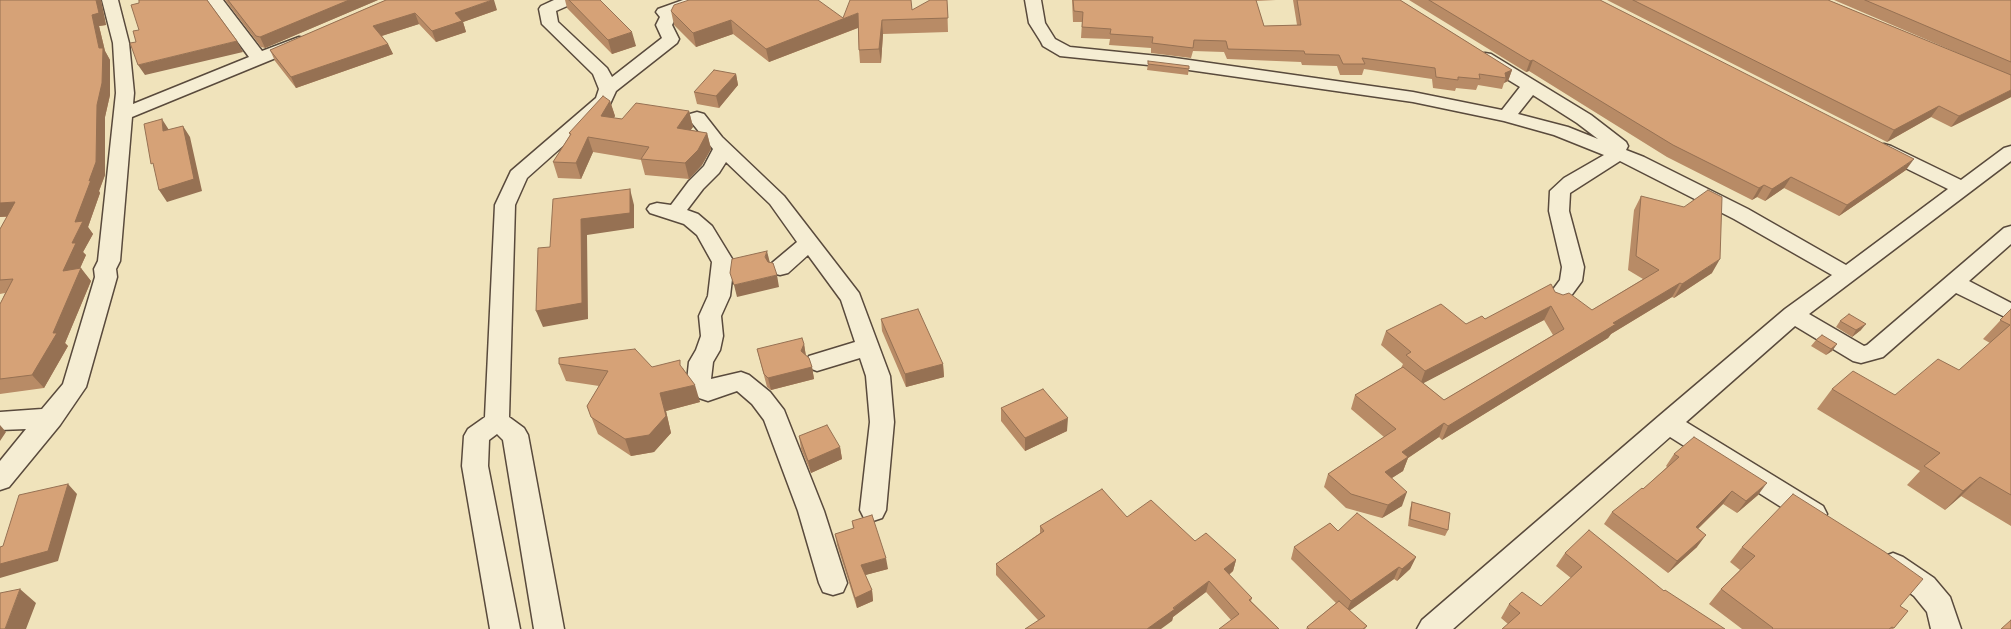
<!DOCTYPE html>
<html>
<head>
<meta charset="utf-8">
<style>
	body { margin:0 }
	canvas { display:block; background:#f0e3bb }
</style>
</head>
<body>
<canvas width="2011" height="629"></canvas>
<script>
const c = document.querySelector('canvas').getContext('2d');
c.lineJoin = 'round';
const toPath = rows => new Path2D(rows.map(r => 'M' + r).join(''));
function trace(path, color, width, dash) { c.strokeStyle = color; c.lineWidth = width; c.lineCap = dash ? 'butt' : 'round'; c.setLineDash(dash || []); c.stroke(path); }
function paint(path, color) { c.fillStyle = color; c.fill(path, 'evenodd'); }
const minor = toPath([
	[102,0,118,0,129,43,134,93,133,104,249,57,207,0,223,0,262,51,299,37,305,38,307,42,305,46,132,117,120,261,116,269,117,277,86,387,60,425,9,487,0,490,0,461,26,429,0,430,0,412,42,409,63,384,95,277,94,269,98,261,116,93,113,43,102,0],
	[554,0,576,0,574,3,556,11,558,22,607,68,612,77,662,38,656,25,660,17,656,12,658,9,683,0,707,0,705,3,674,14,676,17,672,25,679,39,677,43,616,91,610,104,527,178,515,205,509,417,524,428,528,435,564,629,534,629,503,440,497,434,489,440,488,466,520,629,490,629,462,466,464,436,468,429,485,417,495,205,511,171,596,98,599,89,593,74,542,24,539,9,541,6,554,0],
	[1025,0,1041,0,1045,23,1055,39,1070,47,1168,57,1413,92,1502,110,1520,87,1479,62,1476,58,1479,54,1485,53,1491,54,1591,115,1626,142,1628,146,1626,150,1644,157,1748,209,1846,265,1948,189,1877,154,1874,150,1877,146,1884,144,1891,146,1961,180,2004,148,2011,146,2011,161,1809,314,1864,346,1867,345,2004,228,2011,226,2011,244,1969,281,2011,303,2011,320,1956,293,1883,357,1861,363,1853,361,1795,326,1686,422,1823,506,1827,514,1823,522,1814,525,1805,522,1670,437,1453,629,1417,629,1422,620,1659,416,1785,309,1832,275,1734,219,1620,161,1570,193,1569,211,1584,267,1582,281,1565,304,1557,307,1549,304,1546,299,1560,280,1562,267,1549,211,1550,191,1564,178,1604,155,1554,135,1504,121,1413,102,1168,67,1060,56,1043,46,1041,42,1029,23,1025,0],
	[1533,95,1577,123,1598,139,1568,127,1518,114,1533,95],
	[697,112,704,114,722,137,784,196,859,293,890,376,894,422,886,510,882,518,873,521,864,518,860,510,870,422,866,376,860,358,817,371,809,368,805,362,809,356,855,342,841,300,808,255,788,273,780,275,772,273,769,268,772,263,797,242,770,204,726,162,719,173,703,189,687,210,698,214,712,226,734,262,730,296,721,316,723,336,720,350,713,362,711,379,741,372,749,375,770,392,784,410,824,511,847,583,843,592,833,595,823,592,819,583,798,511,764,420,752,404,737,391,708,401,699,398,687,381,689,362,696,350,701,336,699,316,708,296,712,262,697,235,684,224,650,213,647,209,650,205,657,203,671,205,689,181,704,166,713,149,688,118,690,114,697,112],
	[1893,553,1903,557,1934,578,1950,597,1961,629,1931,629,1927,612,1914,596,1883,573,1879,565,1883,557,1893,553]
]);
trace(minor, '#594a3c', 3);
paint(minor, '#f5edd3');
paint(toPath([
	[0,0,101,0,106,25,99,26,105,51,110,60,110,95,105,117,105,175,99,191,100,193,88,227,93,234,83,252,86,255,80,268,91,281,65,343,68,346,44,388,0,394,0,304,5,293,0,294,0,229,7,217,0,217],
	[225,0,378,0,265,48,261,47],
	[386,0,497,10,463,22,466,32,436,42,419,24,382,36,388,44,393,54,296,88,275,61,270,50],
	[565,0,600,0,636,46,612,54,567,8],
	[947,0,948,32,883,34,881,63,860,63,859,50,858,28,769,62,733,34,696,47,674,25,671,11,843,18,912,10],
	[1072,0,1276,0,1256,1,1264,26,1297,25,1293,0,1400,0,1512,70,1508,81,1504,83,1502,89,1478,85,1476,90,1456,88,1455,91,1433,88,1432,79,1364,69,1362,75,1340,75,1337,66,1302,65,1301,62,1227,59,1224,52,1193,51,1191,58,1151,53,1151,48,1109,45,1110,39,1081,38,1082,22,1073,22],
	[1409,0,1600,0,1906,170,1839,216,1784,188,1765,201,1757,197,1752,200,1667,157,1529,71,1526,72],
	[1607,0,1828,0,1967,57,1834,0,2011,0,2011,97,1951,127,1931,117,1887,142],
	[1148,64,1189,66,1188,75,1147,70],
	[736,74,738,85,719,108,697,104,694,92],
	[610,101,615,116,614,118,622,119,689,111,693,127,690,130,707,133,711,149,702,165,689,179,645,175,641,160,593,152,581,179,558,178,553,162,570,135,569,133],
	[1641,196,1712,273,1674,298,1672,297,1611,334,1608,338,1442,440,1439,437,1408,458,1403,471,1392,478,1402,506,1382,518,1346,508,1324,487,1328,474,1384,437,1351,409,1355,395,1401,368,1403,364,1381,345,1386,331,1466,324,1485,319,1555,292,1592,310,1643,279,1628,270,1634,210],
	[1544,320,1553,335,1444,400,1423,383],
	[2011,309,2011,526,1961,496,1945,510,1907,485,1920,471,1817,409,1832,389,1895,395,1959,370,1990,343,1983,339],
	[881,319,943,364,944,377,906,387,882,331],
	[1840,321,1861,330,1852,337,1836,327],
	[1816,340,1837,344,1832,351,1826,355,1811,346],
	[804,344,806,356,812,367,814,379,771,390,767,387,757,349],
	[559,364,683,368,700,402,666,411,671,433,654,452,631,456,598,434,587,406,599,386,566,381],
	[1001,408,1067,431,1025,451,1001,421],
	[799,436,840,447,842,459,811,473,801,449],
	[1674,454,1758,495,1737,513,1723,504,1698,529,1697,547,1668,573,1604,524,1612,512,1643,489,1667,467,1666,466],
	[1412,502,1448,530,1445,536,1408,526,1410,509],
	[1127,517,1195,541,1236,560,1233,571,1229,575,1252,598,1251,601,1279,629,1231,620,1206,592,1173,617,1172,621,1038,620,996,575,996,564,1040,533,1040,526],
	[852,521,888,569,865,575,872,590,873,601,857,608,837,545,835,534,853,529],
	[1338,531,1416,557,1410,569,1397,581,1394,579,1349,611,1367,626,1365,629,1306,629,1307,627,1336,603,1291,559,1294,547],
	[1742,547,1900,606,1908,611,1893,629,1742,629,1709,604,1721,589,1740,570,1730,562],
	[1565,553,1664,591,1508,624,1501,618,1509,604,1541,606,1571,578,1556,566]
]), '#b88b66');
paint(toPath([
	[96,0,101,0,106,25,99,26,105,51,110,60,110,95,105,117,105,175,99,191,100,193,88,227,93,234,83,252,86,255,73,284,63,271,72,243,75,222,89,181,97,105,99,48,92,15],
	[349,0,378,0,265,48,260,37],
	[492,0,494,0,497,10,463,22,466,32,436,42,432,31,455,13],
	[415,13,419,24,378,37,373,26],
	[858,13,860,27,769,62,766,49],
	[731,20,733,34,696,47,693,33],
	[882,20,883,34,881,63,879,49],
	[632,32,636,46,612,54,608,40],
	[237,41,243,52,145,75,138,65],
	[388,44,393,54,296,88,291,77],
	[1533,60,1529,71,1526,72,1530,61],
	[1512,70,1508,81,1504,83,1506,78,1505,73],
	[736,74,738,85,719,108,716,96],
	[2011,90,2011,97,1951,127,1959,116],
	[610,101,615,116,606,131,601,116],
	[1939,106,1931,117,1887,142,1894,130],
	[689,111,693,127,681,144,677,128],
	[162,119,169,130,163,131],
	[183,126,190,137,202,191,167,202,159,190],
	[707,133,711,149,702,165,689,179,685,163],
	[588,137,593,152,581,179,576,163],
	[1914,159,1906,170,1839,216,1847,205],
	[1791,177,1784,188,1765,201,1772,189],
	[1764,185,1757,197,1752,200,1759,188],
	[630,189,634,205,634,228,587,235,588,319,543,327,536,311,581,219],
	[15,202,25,214,0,217,0,203],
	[767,251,770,263,767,269,765,257],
	[1720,259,1712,273,1674,298,1682,284],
	[81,268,91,281,65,343,68,346,44,388,32,375,53,333],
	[777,275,779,287,737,297,734,285],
	[1680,283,1672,297,1611,334,1608,338,1442,440,1448,426,1613,323],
	[1551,306,1544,320,1420,385,1425,371],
	[1866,324,1861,330,1852,337,1856,330],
	[804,344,806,357,801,351],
	[1837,344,1832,351,1826,355,1831,349],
	[943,364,944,377,906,387,905,374],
	[812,367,814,379,771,390,768,378],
	[695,385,700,402,666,411,671,433,654,452,631,456,625,439,660,393],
	[1068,418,1067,431,1025,451,1025,438],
	[1444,423,1439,437,1408,458,1403,471,1379,486,1385,472,1402,452],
	[0,425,6,432,0,441],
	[840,447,842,459,811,473,808,461],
	[1980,477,1961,496,1945,510,1963,491],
	[1767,483,1758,495,1737,513,1746,501],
	[68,484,77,494,58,561,0,578,0,564],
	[1732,491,1723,504,1687,539,1696,527],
	[1407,492,1402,506,1382,518,1388,505],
	[1706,535,1697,547,1668,573,1677,561],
	[1416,557,1410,569,1397,581,1402,569],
	[886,558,888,569,862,576,861,565],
	[1236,560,1233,571,1221,581,1224,569],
	[1399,567,1394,579,1346,613,1351,601],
	[1209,581,1206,592,1173,617,1172,621,1161,629,1147,629],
	[20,589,36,603,26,629,5,629],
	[872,590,873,601,857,608,855,598]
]), '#967153');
const building = toPath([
	[0,0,96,0,99,13,92,15,99,48,103,48,102,83,97,105,96,162,89,181,91,180,75,222,83,221,72,243,76,243,63,271,81,268,53,333,57,333,32,375,0,379,0,304,13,279,0,280,0,229,15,202,0,203,0,0],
	[139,0,207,0,237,41,138,65,130,43,136,42,133,31,139,30,131,5,139,3,139,0],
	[228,0,349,0,260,37,256,36,228,0],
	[386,0,492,0,455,13,462,21,432,31,415,13,373,26,388,44,291,77,270,50,386,0],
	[569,0,600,0,632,32,608,40,569,0],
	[689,0,818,0,843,18,850,0,911,0,912,10,930,0,947,0,948,18,882,20,879,49,859,50,858,13,766,49,731,20,693,33,671,11,674,5,689,0],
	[1073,0,1256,0,1264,26,1301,25,1297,0,1400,0,1512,70,1505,73,1506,78,1479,74,1480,79,1458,77,1458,80,1436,77,1435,68,1362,58,1365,64,1343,64,1339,55,1305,54,1304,51,1228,49,1226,41,1194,40,1193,48,1152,43,1153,37,1110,34,1111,29,1082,27,1083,12,1074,11,1073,0],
	[1429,0,1600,0,1914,159,1847,205,1791,177,1772,189,1764,185,1759,188,1673,145,1533,60,1530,61,1429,0],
	[1633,0,1828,0,2011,75,2011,90,1959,116,1939,106,1894,130,1633,0],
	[1865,0,2011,0,2011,62,1865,0],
	[1148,61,1189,66,1189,69,1148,64,1148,61],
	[714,70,736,74,716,96,694,92,714,70],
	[603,96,610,101,601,116,622,119,636,103,689,111,677,128,707,133,698,150,685,163,641,159,649,147,588,137,576,163,553,162,571,134,569,133,603,96],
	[162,119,163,131,183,126,194,179,159,190,153,163,151,164,144,124,162,119],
	[630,189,630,213,581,219,582,303,536,311,538,248,550,247,553,199,630,189],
	[1708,190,1722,197,1720,259,1682,284,1680,283,1613,323,1616,324,1448,426,1444,423,1402,452,1408,457,1385,472,1407,492,1388,505,1351,494,1328,474,1396,429,1355,395,1403,367,1444,400,1564,329,1551,306,1425,371,1406,355,1411,352,1386,331,1441,304,1466,324,1482,316,1485,319,1551,284,1555,292,1563,295,1569,293,1592,310,1659,270,1636,256,1641,196,1684,207,1708,190],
	[767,251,765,257,768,262,773,263,777,275,734,285,730,273,732,259,767,251],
	[918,309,943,364,905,374,881,319,918,309],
	[2011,309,2011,495,1980,477,1963,491,1924,466,1940,453,1832,389,1853,371,1895,395,1938,359,1959,370,2010,325,2000,320,2011,309],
	[1849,314,1866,324,1856,330,1840,321,1849,314],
	[1822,335,1837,344,1831,349,1816,340,1822,335],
	[802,338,804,344,801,351,809,358,812,367,768,378,764,374,757,349,802,338],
	[635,349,652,367,680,360,680,365,695,385,660,393,666,416,649,435,625,439,591,417,587,406,608,371,559,364,559,358,635,349],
	[1043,389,1068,418,1025,438,1001,408,1043,389],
	[827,425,840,447,808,461,799,436,827,425],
	[1694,437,1767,483,1746,501,1732,491,1696,527,1706,535,1677,561,1612,512,1642,488,1643,489,1679,457,1674,454,1694,437],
	[68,484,48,551,0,564,0,547,3,546,19,495,68,484],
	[1102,489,1127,517,1151,500,1195,541,1206,533,1236,560,1224,569,1252,598,1249,600,1279,629,1219,629,1239,614,1209,581,1173,608,1175,609,1147,629,1025,629,1045,616,996,564,1044,531,1040,526,1102,489],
	[1793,494,1885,552,1923,579,1900,606,1908,611,1894,628,1892,627,1889,629,1772,629,1773,628,1721,589,1755,556,1742,547,1793,494],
	[1412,502,1450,513,1448,530,1410,519,1412,502],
	[1357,513,1416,557,1402,569,1399,567,1351,601,1294,547,1330,523,1338,531,1357,513],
	[872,515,886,558,861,565,872,590,855,598,835,534,854,528,852,521,872,515],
	[1589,530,1664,591,1665,590,1725,629,1502,629,1520,613,1509,604,1522,592,1541,606,1582,567,1565,553,1589,530],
	[20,589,5,629,0,629,0,593,20,589],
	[1339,601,1367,626,1363,629,1309,629,1307,627,1339,601],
	[2011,620,2011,629,2001,629,2011,620]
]);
paint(building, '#d6a277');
trace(building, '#967153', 1);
</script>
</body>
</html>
